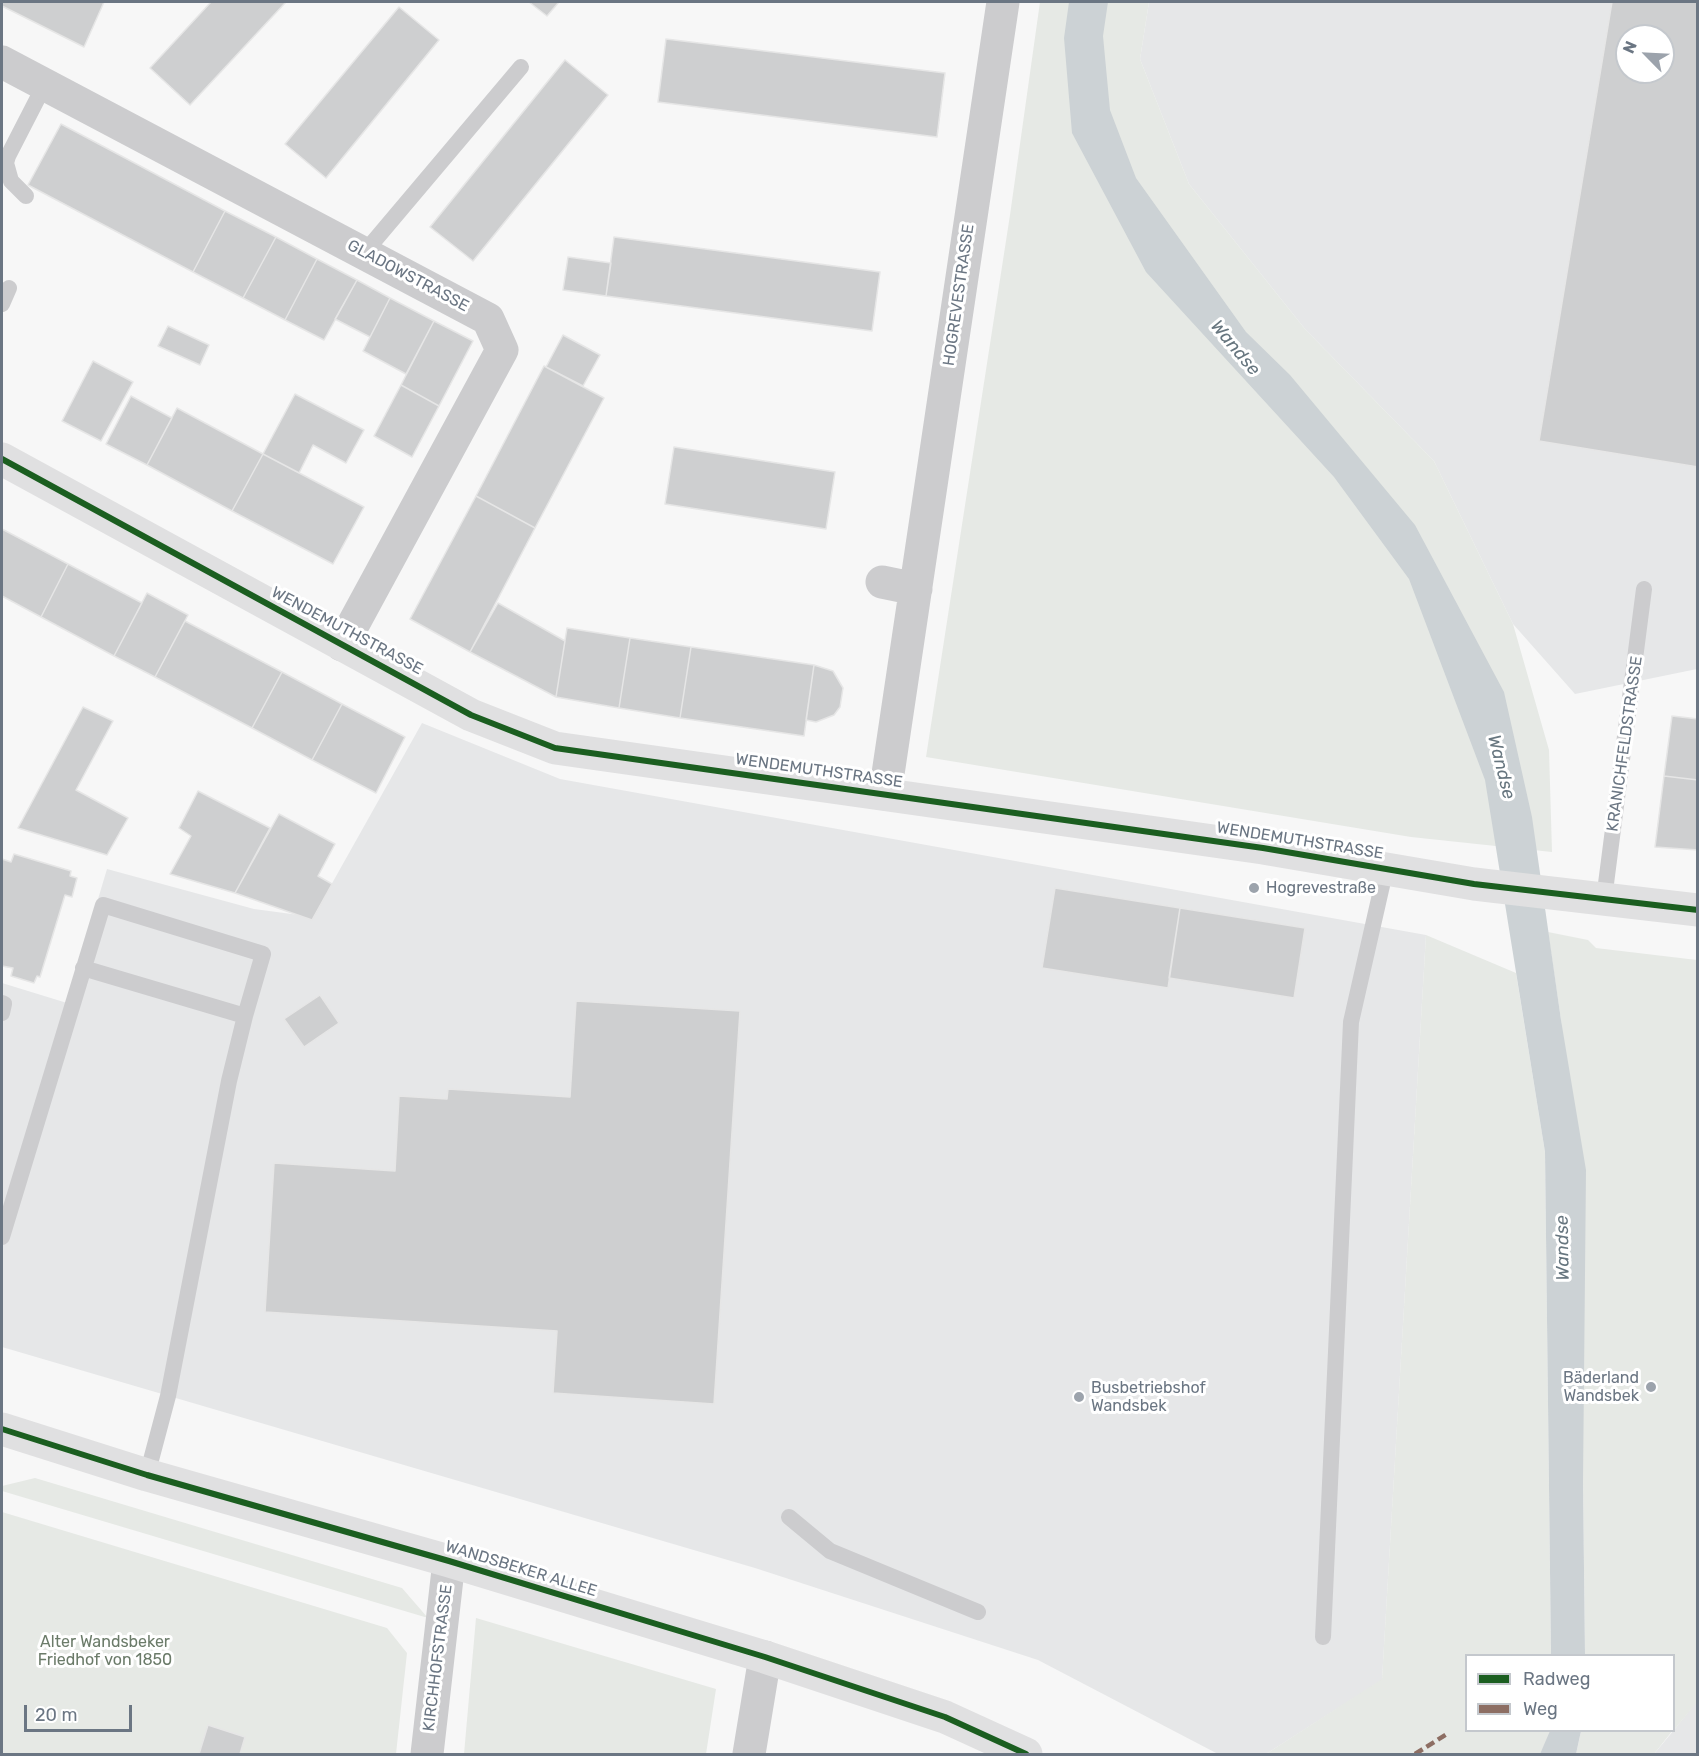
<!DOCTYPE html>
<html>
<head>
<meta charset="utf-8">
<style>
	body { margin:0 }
	#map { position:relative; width:1699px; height:1756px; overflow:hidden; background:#f7f7f7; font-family:Rubik,sans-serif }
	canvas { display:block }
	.frame { position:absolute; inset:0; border:3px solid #6b7683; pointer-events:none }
	.legend { position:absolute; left:1465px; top:1654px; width:210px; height:78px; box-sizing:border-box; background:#fff; border:2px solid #c4c8cd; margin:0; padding:8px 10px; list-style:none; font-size:18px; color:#6b7683 }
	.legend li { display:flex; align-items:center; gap:12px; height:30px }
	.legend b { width:30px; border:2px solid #c4c8cd }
	.north { position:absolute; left:1615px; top:24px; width:60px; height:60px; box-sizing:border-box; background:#fff; border:2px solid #c4c8cd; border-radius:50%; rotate:294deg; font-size:16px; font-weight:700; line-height:24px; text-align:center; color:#6b7683 }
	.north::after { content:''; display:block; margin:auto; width:21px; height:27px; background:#9ca3ac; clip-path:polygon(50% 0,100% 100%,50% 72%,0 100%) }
	.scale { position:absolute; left:24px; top:1705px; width:108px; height:27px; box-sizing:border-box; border:3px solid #6b7683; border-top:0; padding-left:8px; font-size:18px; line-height:21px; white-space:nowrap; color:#6b7683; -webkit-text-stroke:4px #fff; paint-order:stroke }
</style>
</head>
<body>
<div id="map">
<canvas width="1699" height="1756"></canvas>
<div class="frame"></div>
<ul class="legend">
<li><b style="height:8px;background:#1b5e20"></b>Radweg</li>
<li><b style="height:8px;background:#8d6e63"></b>Weg</li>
</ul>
<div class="north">N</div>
<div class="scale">20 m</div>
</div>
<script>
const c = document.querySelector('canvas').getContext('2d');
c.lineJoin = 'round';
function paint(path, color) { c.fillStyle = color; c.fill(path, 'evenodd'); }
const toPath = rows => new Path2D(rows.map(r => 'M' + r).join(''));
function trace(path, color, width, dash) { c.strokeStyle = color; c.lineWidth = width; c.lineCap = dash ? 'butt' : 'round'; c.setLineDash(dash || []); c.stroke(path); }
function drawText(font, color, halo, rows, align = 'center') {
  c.font = font + ' Rubik,sans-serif'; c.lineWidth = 6; c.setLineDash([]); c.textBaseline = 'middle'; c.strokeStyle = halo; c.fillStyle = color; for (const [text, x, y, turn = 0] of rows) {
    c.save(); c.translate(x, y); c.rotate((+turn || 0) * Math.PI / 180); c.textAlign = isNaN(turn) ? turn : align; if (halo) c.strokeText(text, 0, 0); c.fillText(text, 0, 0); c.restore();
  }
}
paint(toPath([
	[1149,2,1697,2,1697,669,1575,694,1513,624,1434,461,1305,329,1189,184,1140,59],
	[1627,36,1663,36,1663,72,1627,72],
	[422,723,560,779,1426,935,1382,1680,1266,1754,1218,1754,1038,1660,755,1568,2,1347,2,983,67,1003,107,869,254,909,299,915,312,919],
	[1697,1701,1697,1754,1654,1754,1674,1730]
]), '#e6e7e8');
paint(toPath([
	[1040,2,1149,2,1140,59,1189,184,1305,329,1434,461,1513,624,1549,750,1552,852,1411,837,926,757,1010,215],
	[1548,932,1588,940,1596,948,1697,960,1698,1701,1674,1730,1674,1656,1585,1655,1583,1482,1561,1020],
	[1426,935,1516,973,1545,1152,1551,1655,1466,1656,1466,1730,1550,1731,1550,1735,1540,1754,1266,1754,1382,1679],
	[35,1478,402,1588,428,1618,2,1491,2,1486],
	[2,1512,387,1628,407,1653,396,1754,2,1754],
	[476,1618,716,1689,706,1754,464,1754],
	[1581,1731,1581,1730,1673,1730,1654,1754,1576,1754]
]), '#e6e9e5');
paint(toPath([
	[1069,2,1108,2,1103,36,1110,110,1136,178,1246,332,1290,375,1415,525,1504,692,1532,817,1561,1020,1586,1170,1583,1482,1585,1655,1551,1655,1545,1152,1485,780,1409,579,1334,477,1146,272,1072,133,1064,38],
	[1550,1731,1581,1731,1576,1754,1540,1754]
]), '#ccd2d5');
const building = toPath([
	[2,2,104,2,84,47,2,6,2,2],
	[211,2,286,2,190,105,150,68,211,2],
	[529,2,559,2,547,16,529,2],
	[1612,2,1698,2,1698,467,1539,441,1612,2],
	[1627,36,1663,36,1663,72,1627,72,1627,36],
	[399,7,439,40,326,178,285,144,399,7],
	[666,39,945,73,937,137,658,102,666,39],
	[565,60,608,95,473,261,430,227,565,60],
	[61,124,225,211,193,272,28,185,61,124],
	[225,211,276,237,243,298,193,272,225,211],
	[276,237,317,259,285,320,243,298,276,237],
	[614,237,880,272,872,331,606,296,614,237],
	[568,257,611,263,606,296,563,290,568,257],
	[317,259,357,280,324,340,285,320,317,259],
	[357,280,390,298,370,337,335,319,357,280],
	[390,298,434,321,406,374,363,351,390,298],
	[434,321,473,341,439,406,401,385,434,321],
	[168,326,209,345,200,365,158,346,168,326],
	[563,335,600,355,583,386,546,367,563,335],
	[93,361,133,382,101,441,62,421,93,361],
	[544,366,604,398,535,528,476,496,544,366],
	[401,385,439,406,412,457,374,436,401,385],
	[295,394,364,430,346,463,313,445,299,473,263,454,295,394],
	[131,396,172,418,147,465,106,444,131,396],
	[177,408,263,454,232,511,147,465,177,408],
	[674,447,835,472,826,529,665,504,674,447],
	[263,454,364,507,333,564,232,511,263,454],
	[476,496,535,528,470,652,410,619,476,496],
	[2,529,68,564,41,617,2,596,2,529],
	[68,564,142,603,114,656,41,617,68,564],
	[147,593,188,615,155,677,114,656,147,593],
	[498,603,565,641,556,697,470,652,498,603],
	[185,621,282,672,252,728,155,677,185,621],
	[567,628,630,638,619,708,556,697,567,628],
	[630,638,691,647,680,718,619,708,630,638],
	[691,647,814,665,804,736,680,718,691,647],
	[814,665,833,671,843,688,840,707,834,715,816,722,806,720,814,665],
	[282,672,342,704,312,760,252,728,282,672],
	[342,704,405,737,376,793,312,760,342,704],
	[83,707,113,721,76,790,128,818,107,855,18,828,83,707],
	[1672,716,1698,719,1698,780,1664,776,1672,716],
	[1664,776,1698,780,1698,850,1655,847,1664,776],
	[198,791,270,828,235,893,170,874,191,836,179,828,198,791],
	[279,814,335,844,318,876,332,884,312,920,235,893,279,814],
	[14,854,71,871,70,876,77,878,72,897,65,895,40,977,37,976,34,983,11,976,13,968,2,966,2,859,11,862,14,854],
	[1055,888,1180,908,1168,988,1042,968,1055,888],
	[1180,908,1305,928,1294,998,1169,978,1180,908],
	[320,995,339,1023,304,1047,284,1019,320,995],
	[576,1001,740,1011,714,1404,553,1393,557,1331,265,1312,274,1163,395,1171,399,1096,447,1099,448,1089,570,1097,576,1001],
	[208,1725,245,1737,240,1754,199,1754,208,1725]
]);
paint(building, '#cecfd0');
trace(building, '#e6e6e6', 1.5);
trace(toPath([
	[26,196,11,181,6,163,8,156,45,84],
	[364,253,521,67],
	[2,304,9,288],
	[1604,899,1644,589],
	[83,968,245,1016],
	[2,1003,4,1004,2,1013],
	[2,1237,103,905,263,954,245,1016,229,1081,168,1396,147,1475],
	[789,1517,830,1551,978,1612],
	[1323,1637,1351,1022,1386,868]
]), '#ccccce', 16);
trace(toPath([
	[2,62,488,319,502,350,342,645],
	[882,582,916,589],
	[885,794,1003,2],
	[427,1754,449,1561],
	[749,1754,765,1657]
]), '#ccccce', 33);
trace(toPath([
	[2,459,471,715,555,748,1263,848,1474,884,1698,910]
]), '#e0e0e1', 33);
trace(toPath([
	[2,1429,147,1475,449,1561,765,1657,945,1717,1026,1754]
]), '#e0e0e1', 33);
trace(toPath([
	[1415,1754,1447,1734]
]), '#8d6e63', 4.5, [9, 4.5]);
trace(toPath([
	[2,459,471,715,555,748,1263,848,1474,884,1698,910],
	[2,1429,147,1475,449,1561,765,1657,945,1717,1026,1754]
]), '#1b5e20', 6);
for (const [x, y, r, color] of [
	[1254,888,6,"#9ca3ac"],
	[1651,1387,6,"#9ca3ac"],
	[1079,1397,6,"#9ca3ac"]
]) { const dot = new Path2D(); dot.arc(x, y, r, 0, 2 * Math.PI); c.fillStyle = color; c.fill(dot); trace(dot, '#fff', 2); }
drawText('16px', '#6b7683', '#fff', [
	["GLADOWSTRASSE",408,276,28],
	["HOGREVESTRASSE",959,295,-82],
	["WENDEMUTHSTRASSE",347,631,28],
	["KRANICHFELDSTRASSE",1625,744,-82],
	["WENDEMUTHSTRASSE",819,771,8],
	["WENDEMUTHSTRASSE",1300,841,9],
	["WANDSBEKER ALLEE",521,1569,17],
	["KIRCHHOFSTRASSE",438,1658,-83]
]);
drawText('16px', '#6b7683', '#fff', [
	["Hogrevestraße",1266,888],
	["Bäderland",1639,1378,"right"],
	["Wandsbek",1639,1396,"right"],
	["Busbetriebshof",1091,1388],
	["Wandsbek",1091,1406]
], 'left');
drawText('16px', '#6b7b69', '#fff', [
	["Alter Wandsbeker",105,1642],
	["Friedhof von 1850",105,1660]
]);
drawText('italic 18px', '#67767f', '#fff', [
	["Wandse",1235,348,50],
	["Wandse",1501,767,76],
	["Wandse",1563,1248,-91]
]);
</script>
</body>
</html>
